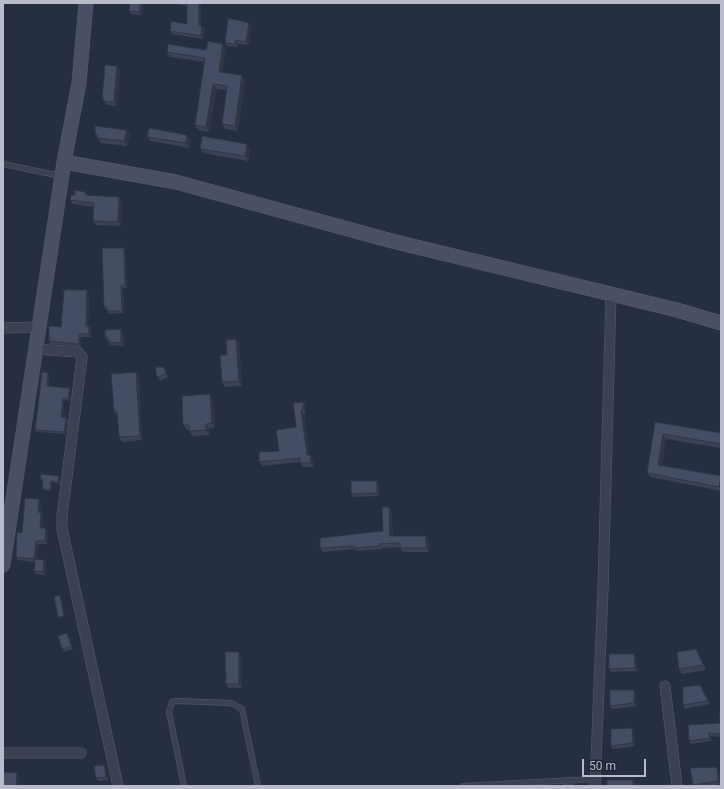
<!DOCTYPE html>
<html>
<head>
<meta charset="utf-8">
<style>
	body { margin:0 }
	#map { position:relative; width:724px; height:789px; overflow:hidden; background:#262e42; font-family:Roboto,sans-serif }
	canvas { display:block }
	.frame { position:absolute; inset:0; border:4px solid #b8bccc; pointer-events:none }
	.scale { position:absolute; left:582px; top:759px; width:64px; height:18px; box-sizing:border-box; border:2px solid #b8bccc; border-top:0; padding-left:5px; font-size:12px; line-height:14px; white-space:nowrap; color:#b8bccc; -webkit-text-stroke:3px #1f2537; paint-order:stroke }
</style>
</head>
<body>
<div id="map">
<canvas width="724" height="789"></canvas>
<div class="frame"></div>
<div class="scale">50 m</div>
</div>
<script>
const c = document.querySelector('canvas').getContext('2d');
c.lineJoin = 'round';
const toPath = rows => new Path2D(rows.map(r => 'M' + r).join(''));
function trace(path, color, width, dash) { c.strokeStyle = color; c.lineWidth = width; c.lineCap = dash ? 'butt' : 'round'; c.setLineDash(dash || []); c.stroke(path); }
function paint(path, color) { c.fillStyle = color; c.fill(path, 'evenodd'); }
const lane = toPath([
	[3,164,61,176],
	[184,786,169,712,172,702,177,701,231,703,242,709,258,786],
	[463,786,595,779],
	[566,786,574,780]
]);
const street = toPath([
	[3,328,40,327],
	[36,349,78,352,82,357,62,516,62,529,118,786],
	[665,686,677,786],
	[3,753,81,753],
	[595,786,603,588,611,295]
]);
const secondary = toPath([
	[64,162,176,182,392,241,677,310,721,323],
	[3,565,64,162,79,83,86,3]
]);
trace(lane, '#565b6c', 6);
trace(street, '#565b6c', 11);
trace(secondary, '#565b6c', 15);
trace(lane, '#3b4152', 5);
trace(street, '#3b4152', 10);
trace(secondary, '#494f65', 14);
paint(toPath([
	[127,3,143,3,142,15,131,14,129,11,130,4],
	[170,3,201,3,201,26,202,26,205,30,203,39,172,34,170,31,187,24,187,6],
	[249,23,251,26,249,45,238,44,238,47,227,46,225,43],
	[226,48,222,73,245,80,238,131,225,129,222,124,227,90,217,89,209,132,198,130,195,125,205,62,170,57,167,52],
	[117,66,120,70,117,106,107,105,102,98],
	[95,134,130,134,127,146,101,143],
	[147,137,190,139,189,148,151,141],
	[200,149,250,149,248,161,203,153],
	[85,192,88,196,119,197,122,201,121,226,96,225,93,221,93,207,73,204,70,200,75,195],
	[124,248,125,250,127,288,123,288,124,313,109,314,107,311,107,309,106,309,104,307],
	[89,293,88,326,91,329,91,337,81,337,81,346,50,344,49,341],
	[121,329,123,333,124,346,110,345,108,342,108,340,107,340,105,337],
	[236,339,239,343,242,386,225,387,222,382,227,355],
	[164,367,166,370,168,377,160,381,157,377],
	[136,372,139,377,142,440,122,442,119,437,118,415,117,415,114,411],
	[49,375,49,386,71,391,70,401,64,400,63,417,66,418,68,420,66,434,37,432,35,430],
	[213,399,215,428,209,428,210,435,192,436,189,431,189,430,187,430,183,425],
	[303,402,305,406,306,414,304,414,309,455,310,455,313,458,314,467,303,467,300,462,262,466,259,462,279,451,296,427],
	[655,422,721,433,721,448,666,439,662,465,721,476,721,491,651,477,647,473],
	[60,477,60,484,52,482,51,491,43,490,42,489,43,480,41,480,40,478],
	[377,481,379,484,379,496,353,497,351,494],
	[41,502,40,512,43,516,42,528,48,531,47,544,38,544,37,559,46,563,45,575,36,574,34,571,35,562,18,560,16,557,22,533],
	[391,510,393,536,429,540,429,552,403,552,400,548,400,547,382,548,382,549,357,551,355,549,323,552,320,548,383,531],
	[60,595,61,597,65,617,59,618,58,617],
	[67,633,69,636,73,649,64,652,62,649],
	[696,649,699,654,706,670,682,674,679,669],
	[634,654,636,657,637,671,611,672,609,669],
	[242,657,242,688,229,688,226,684],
	[700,685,710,704,685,709,683,705],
	[636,694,636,706,612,709,610,706],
	[721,712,721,737,711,736,712,741,691,744,689,741,720,723],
	[634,731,635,746,613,749,611,746],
	[106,768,108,780,98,781,96,778],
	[719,770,720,784,707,786,694,786,693,785]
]), '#3b4256');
paint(toPath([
	[141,3,143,3,142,15,139,12],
	[199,3,201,3,201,29,199,26],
	[249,23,251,26,249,45,246,42],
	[202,26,205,30,203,39,201,36],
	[236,40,238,44,238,47,235,44],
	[223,44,226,48,222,77,219,72],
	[117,66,120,70,117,106,114,102],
	[242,75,245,80,238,131,235,126],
	[213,84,217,89,209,132,206,127],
	[127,130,130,134,127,146,124,141],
	[187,135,190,139,189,148,186,143],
	[247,144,250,149,248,161,245,156],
	[119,197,122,201,121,226,118,222],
	[124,248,125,250,127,288,125,285],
	[121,286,123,288,124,313,122,311],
	[87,290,89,293,88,329,86,326],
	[89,326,91,329,91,337,89,334],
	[121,329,123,333,124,346,121,343],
	[79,334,81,337,81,346,79,344],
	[236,339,239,343,242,386,239,381],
	[164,367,166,370,168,377,166,374],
	[136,372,139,377,142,440,140,436],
	[48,373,49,375,49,388,47,386],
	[70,388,71,391,70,401,68,399],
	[210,394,213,399,215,428,212,423],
	[63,398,64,400,63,419,61,417],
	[303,402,305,406,306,414,303,410],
	[301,410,304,414,310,459,307,455],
	[66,418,68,420,66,434,64,432],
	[206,424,209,428,210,435,206,430],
	[663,434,666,439,662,469,658,465],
	[310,455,313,458,314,467,311,463],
	[59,476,60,477,60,484,58,482],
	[721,476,721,489,719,487],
	[51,481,52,482,51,491,50,490],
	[377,481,379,484,379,496,377,493],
	[39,499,41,502,40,515,38,512],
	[389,507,391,510,393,540,390,536],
	[41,513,43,516,42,531,40,528],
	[46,528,48,531,47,544,45,541],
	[426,536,429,540,429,552,426,548],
	[36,541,38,544,37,562,34,559],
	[44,560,46,563,45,575,43,572],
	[60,595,61,597,65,617,64,616],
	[67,633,69,636,73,649,71,646],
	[696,649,699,654,706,670,703,665],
	[239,652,242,657,242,688,239,684],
	[634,654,636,657,637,671,635,668],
	[634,690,636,694,636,706,634,703],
	[632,728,634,731,635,746,633,743],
	[709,733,711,736,712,741,710,738],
	[104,765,106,768,108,780,106,777],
	[717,767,719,770,720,784,718,781],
	[17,773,19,776,18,786,16,786],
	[633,780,635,783,635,786,633,786]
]), '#303646');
const building = toPath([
	[130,3,141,3,139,12,129,11,130,3],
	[187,3,199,3,199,26,202,26,201,36,170,31,171,21,187,24,187,3],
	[228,18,249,23,246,42,236,40,235,44,225,43,228,18],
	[208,41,223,44,219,72,242,75,235,126,222,124,227,86,213,84,206,127,195,125,205,58,167,52,168,44,206,50,208,41],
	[105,65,117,66,114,102,103,101,104,98,102,98,105,65],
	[95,126,127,130,124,141,97,138,98,135,95,134,95,126],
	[149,128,187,135,186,143,147,137,149,128],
	[202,136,247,144,245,156,200,149,202,136],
	[75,190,85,192,85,195,119,197,118,222,93,221,94,203,70,200,71,195,75,195,75,190],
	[102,248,124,248,125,285,121,286,122,311,107,311,107,307,104,307,102,248],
	[64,290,87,290,86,326,89,326,89,334,79,334,79,344,49,341,49,326,61,327,64,290],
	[121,329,121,343,108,342,108,337,105,337,105,330,121,329],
	[236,339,239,381,222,382,220,355,227,355,226,340,236,339],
	[155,367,164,367,166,374,157,377,155,367],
	[42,372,48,373,47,386,70,388,68,399,63,398,61,417,66,418,64,432,35,430,42,372],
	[136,372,140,436,119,437,117,411,114,411,111,374,136,372],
	[210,394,212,423,206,424,206,430,189,431,189,425,183,425,182,396,210,394],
	[303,402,303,410,301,410,307,455,310,455,311,463,300,463,300,458,259,462,259,452,279,451,276,430,296,427,293,403,303,402],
	[655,422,721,433,721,444,663,434,658,465,721,476,719,487,647,473,655,422],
	[41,474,59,476,58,482,51,481,50,490,42,489,43,479,40,478,41,474],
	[351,481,377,481,377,493,351,494,351,481],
	[25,498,39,499,38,512,41,513,40,528,46,528,45,541,36,541,34,559,16,557,17,532,22,533,25,498],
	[382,507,389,507,390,536,426,536,426,548,400,548,400,543,379,544,379,546,354,548,354,546,320,548,320,538,383,531,382,507],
	[35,559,44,560,43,572,34,571,35,559],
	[60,595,64,616,58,617,54,597,60,595],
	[67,633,71,646,62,649,58,636,67,633],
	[696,649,703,665,679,669,677,652,696,649],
	[225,652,239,652,239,684,226,684,225,652],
	[609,654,634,654,635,668,609,669,609,654],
	[700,685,708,701,683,705,683,687,700,685],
	[610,690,634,690,634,703,610,706,610,690],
	[721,712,721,734,709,733,710,738,689,741,688,725,720,723,719,713,721,712],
	[632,728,633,743,611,746,611,729,632,728],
	[104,765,106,777,96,778,94,766,104,765],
	[717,767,718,781,693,785,690,768,717,767],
	[3,772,17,773,16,786,3,786,3,772],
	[607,780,633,780,633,786,607,786,607,780]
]);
paint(building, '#454d64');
trace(building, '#303646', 1);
</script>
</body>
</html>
